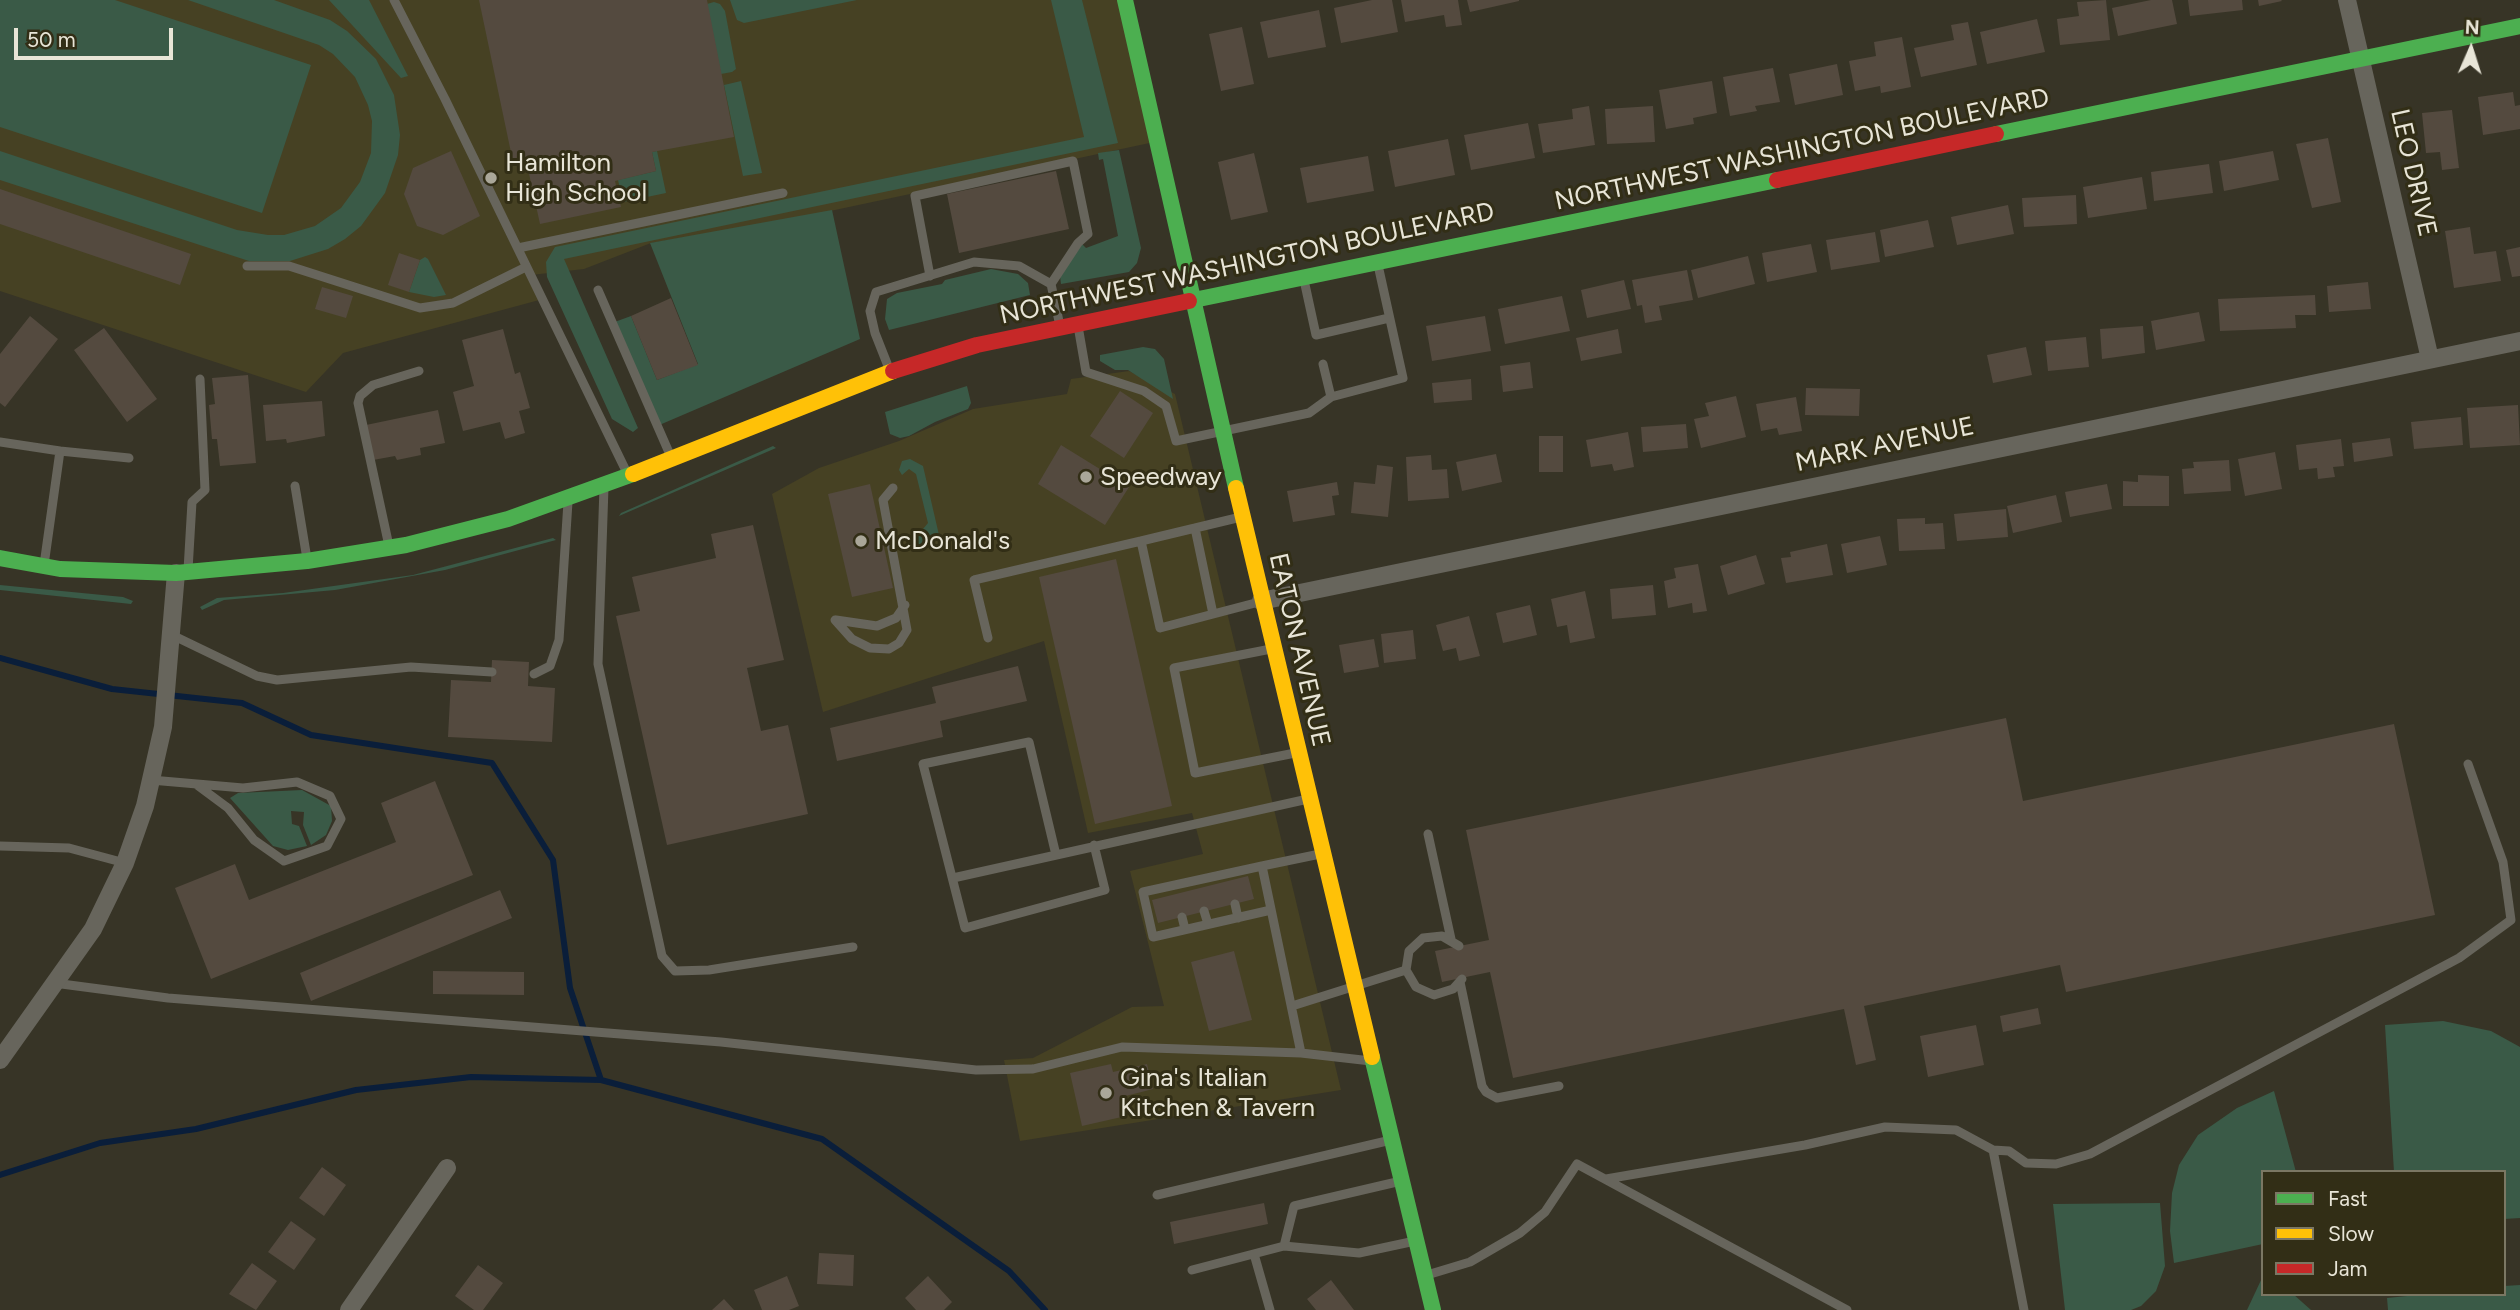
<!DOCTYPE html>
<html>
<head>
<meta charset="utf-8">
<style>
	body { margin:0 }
	#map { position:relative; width:2520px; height:1310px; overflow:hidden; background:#373426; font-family:Figtree,sans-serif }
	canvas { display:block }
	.legend { position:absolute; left:2261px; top:1170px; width:245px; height:126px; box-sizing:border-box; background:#322e16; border:2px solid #7b7763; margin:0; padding:9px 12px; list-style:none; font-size:21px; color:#e8e5d7 }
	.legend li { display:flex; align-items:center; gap:14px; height:35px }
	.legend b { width:35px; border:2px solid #7b7763 }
	.north { position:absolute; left:2436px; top:14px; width:70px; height:70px; -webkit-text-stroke:5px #322e16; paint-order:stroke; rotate:3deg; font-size:19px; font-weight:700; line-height:28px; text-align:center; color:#e8e5d7 }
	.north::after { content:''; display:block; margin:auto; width:24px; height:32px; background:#e8e5d7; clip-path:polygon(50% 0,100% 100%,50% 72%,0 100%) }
	.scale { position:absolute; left:14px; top:28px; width:159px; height:32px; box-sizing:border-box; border:4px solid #e8e5d7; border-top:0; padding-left:9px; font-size:21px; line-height:24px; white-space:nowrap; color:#e8e5d7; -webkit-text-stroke:5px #322e16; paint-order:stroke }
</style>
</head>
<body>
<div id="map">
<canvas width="2520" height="1310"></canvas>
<ul class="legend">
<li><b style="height:9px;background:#4caf50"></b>Fast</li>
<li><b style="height:9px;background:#ffc107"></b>Slow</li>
<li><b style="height:9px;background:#c62828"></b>Jam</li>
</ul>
<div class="north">N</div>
<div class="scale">50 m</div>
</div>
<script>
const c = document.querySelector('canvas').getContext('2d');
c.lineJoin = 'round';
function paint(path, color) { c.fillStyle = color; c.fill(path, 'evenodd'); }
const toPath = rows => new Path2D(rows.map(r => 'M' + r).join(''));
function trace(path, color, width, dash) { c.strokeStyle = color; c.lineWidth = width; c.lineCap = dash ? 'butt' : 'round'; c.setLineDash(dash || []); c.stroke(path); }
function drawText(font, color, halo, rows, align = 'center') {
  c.font = font + ' Figtree,sans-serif'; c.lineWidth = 6; c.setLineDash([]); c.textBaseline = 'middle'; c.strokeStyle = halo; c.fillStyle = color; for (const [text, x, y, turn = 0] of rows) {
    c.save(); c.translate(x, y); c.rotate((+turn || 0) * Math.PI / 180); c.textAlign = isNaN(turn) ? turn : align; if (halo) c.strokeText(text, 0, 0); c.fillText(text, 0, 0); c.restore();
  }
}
paint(toPath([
	[0,0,1125,0,1159,141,788,220,651,243,584,269,531,275,543,299,343,353,306,392,0,291],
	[1129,371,1175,394,1341,1090,1020,1141,1004,1060,1033,1058,1132,1007,1164,1006,1130,871,1203,854,1192,813,1088,833,1044,641,823,712,772,494,819,468,899,441,973,409,1067,394,1071,379]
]), '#464123');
paint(toPath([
	[0,0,115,0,311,65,262,213,0,127],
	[188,0,274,0,330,20,347,31,376,59,394,95,400,135,398,155,385,193,361,226,345,239,328,249,290,261,249,261,0,180,0,151,237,230,268,235,284,235,315,226,341,208,360,182,371,153,372,121,368,105,355,77,333,54,319,45],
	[329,0,369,0,408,76,401,78],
	[730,0,857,0,744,23,737,20],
	[1051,0,1082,0,1118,143,564,259,638,428,633,432,612,419,547,277,546,262,555,247,1084,137],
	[714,2,720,4,725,11,736,69,732,72,721,74,707,4],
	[741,81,762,173,743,176,724,85],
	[1119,150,1141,248,1137,263,1129,272,1061,284,1060,276,1082,244,1086,248,1118,236,1103,159,1099,160,1098,153],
	[657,151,666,193,623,202,618,180,656,171,652,152],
	[832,210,860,339,657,426,612,323,631,316,657,380,698,364,650,243],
	[425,257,428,259,446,295,434,297,409,292,420,260],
	[991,269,1018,274,1028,283,1030,295,889,330,885,319,887,299,897,293,942,284,945,280],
	[1143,347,1155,349,1164,359,1173,399,1128,370,1115,370,1100,361,1100,355],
	[967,386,971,403,968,409,935,422,909,436,900,438,890,434,885,412],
	[773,446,776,448,619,516,621,513],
	[910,459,923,466,939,535,925,547,913,541,928,523,916,474,909,469,902,475,899,470,902,461],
	[553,538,556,540,445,570,335,590,224,600,202,610,200,607,217,598,283,593,413,575],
	[0,585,123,597,133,601,131,604,0,590],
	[302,790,331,806,332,821,326,835,311,845,303,825,304,812,291,811,292,824,299,826,307,846,288,850,273,846,230,798,238,793],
	[2443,1021,2491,1031,2520,1047,2520,1218,2504,1219,2504,1172,2394,1172,2385,1025],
	[2274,1091,2296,1172,2263,1172,2263,1244,2174,1263,2170,1231,2172,1193,2179,1165,2198,1135,2237,1108],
	[2160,1203,2165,1266,2156,1291,2141,1306,2131,1310,2065,1310,2053,1204],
	[2262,1278,2263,1294,2293,1294,2311,1310,2247,1310],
	[2520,1285,2520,1310,2388,1310,2387,1298,2427,1294,2504,1294,2504,1286]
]), '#3a5a47');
trace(toPath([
	[0,658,112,689,242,703,311,735,492,763,553,860,570,988,601,1080],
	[0,1175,100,1143,196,1129,356,1090,471,1077,601,1080,822,1139,1009,1271,1045,1310]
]), '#0a1e3a', 6);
paint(toPath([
	[479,0,707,0,734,137,652,152,656,171,615,181,621,207,540,224,526,160,513,162],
	[1372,0,1392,0,1398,32,1341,43,1334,8],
	[1401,0,1458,0,1462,25,1446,27,1444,15,1405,22],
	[1467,0,1519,0,1519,1,1470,12],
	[2106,0,2110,40,2060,45,2057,19,2079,16,2077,2],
	[2151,0,2172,0,2177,24,2118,36,2112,8],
	[2188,0,2242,0,2243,10,2190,16],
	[2258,0,2281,0,2282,1,2259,6],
	[1319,10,1326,47,1268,58,1260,22],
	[2037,19,2045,52,1987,64,1980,32],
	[1968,22,1977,65,1921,77,1914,48,1954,40,1951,25],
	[1242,27,1254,84,1221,91,1209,34],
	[1902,37,1911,87,1881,93,1880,86,1855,91,1849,61,1876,56,1874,42],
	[1837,64,1843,95,1795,105,1789,74],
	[1773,68,1780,102,1755,106,1757,111,1730,116,1723,77],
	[1712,81,1717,113,1693,118,1694,124,1666,129,1659,90],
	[2513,92,2515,106,2520,105,2520,129,2483,135,2478,97],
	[1589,106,1595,145,1543,153,1538,124,1573,119,1572,109],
	[1653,106,1655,142,1607,144,1605,109],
	[2452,110,2459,168,2442,170,2440,152,2426,153,2422,113],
	[1528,123,1535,158,1471,170,1464,135],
	[2328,138,2341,202,2312,208,2296,144],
	[1448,139,1455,175,1395,187,1388,151],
	[451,151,480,216,443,235,417,226,404,194,413,168],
	[2273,151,2279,180,2224,191,2219,161],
	[1254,153,1268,212,1231,220,1218,162],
	[1368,156,1374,191,1307,203,1300,168],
	[2209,164,2213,193,2154,201,2151,172],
	[1056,171,1069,229,959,253,947,194],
	[2142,177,2147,209,2088,218,2083,187],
	[0,189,191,254,180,285,0,224],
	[2076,195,2077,224,2024,227,2022,198],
	[2008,205,2014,234,1957,245,1951,217],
	[1928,220,1934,247,1885,257,1880,230],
	[2470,227,2474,254,2496,251,2501,281,2454,288,2445,231],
	[1875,232,1880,262,1831,270,1826,240],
	[1811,244,1817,272,1767,282,1762,253],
	[2520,247,2520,276,2512,277,2506,250],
	[399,253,420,260,409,292,388,285],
	[1748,256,1755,284,1698,298,1691,270],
	[1687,270,1693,300,1659,306,1662,320,1645,323,1642,305,1637,306,1632,280],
	[1624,280,1631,309,1587,318,1581,290],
	[2368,282,2371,309,2329,312,2327,286],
	[322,287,353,296,346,318,315,309],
	[2315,295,2316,315,2295,315,2296,328,2220,331,2218,299],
	[1562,296,1570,331,1505,344,1498,309],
	[671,298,698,365,657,380,631,316],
	[2199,312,2205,341,2156,350,2151,321],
	[30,316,58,339,5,407,0,403,0,354],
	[1485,316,1491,351,1432,361,1426,326],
	[2143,326,2145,353,2102,359,2100,329],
	[104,328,157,399,127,422,74,350],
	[503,329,515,374,520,372,530,408,519,411,525,433,505,439,500,422,463,431,453,392,474,386,462,340],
	[1618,329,1622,353,1581,361,1576,338],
	[2086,337,2089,367,2048,371,2045,341],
	[2026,347,2032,375,1993,383,1987,355],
	[1530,362,1533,388,1503,392,1500,366],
	[248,375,256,463,220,466,217,439,212,439,209,405,215,404,212,378],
	[1471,379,1472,400,1434,403,1432,383],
	[1806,388,1860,389,1859,416,1805,415],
	[1120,391,1153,413,1124,458,1090,436],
	[1736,396,1746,437,1701,448,1694,419,1709,416,1705,403],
	[1796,397,1802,431,1779,435,1777,428,1761,431,1756,404],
	[322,401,325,436,287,443,286,439,266,441,263,405],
	[2518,405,2520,445,2470,448,2467,408],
	[438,410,445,443,420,448,421,455,397,460,395,456,373,460,366,425],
	[2461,417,2463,445,2414,449,2411,422],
	[1686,424,1688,448,1643,452,1641,427],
	[1628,432,1634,467,1614,471,1612,464,1591,467,1586,440],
	[1539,436,1563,436,1563,472,1539,472],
	[2390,438,2393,456,2354,462,2352,443],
	[2341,439,2344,466,2333,467,2335,477,2318,479,2317,468,2299,470,2296,445],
	[1061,445,1129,487,1105,525,1038,484],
	[2275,452,2282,489,2245,496,2238,459],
	[1496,454,1502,482,1462,491,1456,462],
	[1431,455,1432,470,1447,469,1449,498,1408,501,1406,457],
	[2229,460,2231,491,2184,494,2182,469,2194,468,2193,462],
	[1377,465,1393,467,1388,517,1351,513,1354,482,1375,484],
	[2138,475,2169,476,2169,506,2123,506,2123,481,2138,482],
	[1337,482,1339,495,1332,496,1335,515,1293,522,1287,491],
	[870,484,893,588,852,597,828,494],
	[2107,484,2112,509,2070,517,2065,492],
	[2056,495,2062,522,2013,533,2007,506],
	[2006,509,2008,537,1957,541,1954,514],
	[1925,518,1925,524,1943,523,1945,549,1899,551,1897,519],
	[753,525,784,660,747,668,761,731,788,725,808,814,667,845,616,616,640,611,632,577,716,558,711,534],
	[1880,536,1887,565,1847,573,1841,544],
	[1827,544,1833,575,1786,583,1781,558,1791,557,1790,552],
	[1756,555,1765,584,1728,595,1720,566],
	[1116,559,1172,806,1095,824,1039,577],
	[1698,564,1707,611,1693,613,1692,603,1668,608,1664,581,1676,578,1674,568],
	[1653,585,1656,615,1612,619,1610,589],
	[1585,591,1595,638,1570,643,1567,625,1557,627,1551,599],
	[1530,605,1537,635,1503,643,1496,613],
	[1469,616,1480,656,1459,661,1456,648,1443,651,1436,625],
	[1413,630,1416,659,1384,663,1381,634],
	[1374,639,1379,667,1344,673,1339,645],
	[492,660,529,662,528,686,555,688,552,742,448,737,451,680,491,682],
	[1018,666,1027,701,940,721,943,737,837,761,830,728,936,703,932,687],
	[2006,718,2023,801,2394,724,2435,915,2066,992,2060,965,1864,1006,1876,1060,1856,1065,1844,1009,1513,1078,1490,972,1442,982,1435,951,1489,940,1466,830],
	[435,781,473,875,211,979,175,888,235,864,249,900,396,842,381,803],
	[1248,876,1254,899,1158,923,1152,900],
	[500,890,512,918,311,1001,300,973],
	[1234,951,1252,1020,1209,1031,1191,962],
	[433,971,524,972,524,995,433,994],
	[2038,1008,2041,1024,2003,1032,2000,1016],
	[1976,1025,1984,1065,1928,1077,1920,1036],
	[1111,1064,1113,1072,1147,1064,1153,1089,1122,1097,1126,1116,1082,1126,1070,1073],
	[322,1167,346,1185,324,1216,299,1198],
	[1264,1203,1268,1224,1174,1244,1170,1222],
	[291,1221,316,1239,294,1270,268,1252],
	[819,1253,854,1255,853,1286,817,1284],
	[252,1263,277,1281,256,1310,229,1294],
	[478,1265,503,1283,483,1310,474,1310,455,1296],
	[787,1276,799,1306,789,1310,762,1310,754,1290],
	[928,1276,952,1302,944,1310,916,1310,905,1298],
	[1331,1280,1354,1310,1316,1310,1307,1299],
	[724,1299,734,1310,712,1310]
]), '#544a3f');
trace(toPath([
	[394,0,445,99,628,475],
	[518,248,783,193],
	[247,266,289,266,420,308,453,303,526,267],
	[930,276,915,196,1073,161,1088,234,1078,243,1051,284,1060,326],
	[1304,280,1316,335,1389,318],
	[598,290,671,457],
	[1078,326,1086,372,1144,391,1166,406,1176,441,1309,413,1331,397,1403,378,1378,265],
	[1323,364,1331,397],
	[890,371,875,333,870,311,876,292,974,262,1019,266,1051,284],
	[0,442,60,451,44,565],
	[60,451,129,458],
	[295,486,307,559],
	[604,487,598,664,662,956,675,971,709,970,853,947],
	[1241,517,1141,541,1160,628,1259,602],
	[1195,528,1213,614],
	[389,546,358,403,360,396,373,385,419,371],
	[188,570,192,502,205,490,200,379],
	[835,620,852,639,870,648,889,649,899,643,907,630,883,500,893,488],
	[836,620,877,626,896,618,905,605],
	[172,635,257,676,277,680,411,667,492,672],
	[988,638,974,580,1141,541],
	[1271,649,1174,668,1195,773,1295,753],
	[534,674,550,666,559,640,568,502],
	[151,780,243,788,297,782,330,796,341,819,327,846,284,861,254,840,228,808,197,785],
	[1428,834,1451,939],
	[0,846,69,848,125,863],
	[1056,855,1029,742,923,764,965,928,1105,890,1094,845],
	[1262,866,1143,892,1153,937,1271,910],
	[953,878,1308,799],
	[1235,904,1238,918],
	[1204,911,1208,924],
	[1182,917,1185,929],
	[1459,946,1442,936,1423,938,1409,951,1406,970,1416,987,1434,995,1453,989,1462,979],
	[1460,982,1482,1086,1486,1092,1497,1098,1559,1086],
	[54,983,168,998,721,1042,976,1070,1033,1069,1122,1047,1301,1053,1371,1061],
	[1292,1006,1406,970],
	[1301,1053,1262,866,1320,854],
	[1993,1150,2024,1310],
	[1606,1179,1805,1145,1885,1127,1956,1130,1993,1150,2009,1151,2026,1163,2056,1164,2090,1154,2459,958,2511,920,2503,862,2468,764],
	[1157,1195,1391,1140],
	[1284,1246,1359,1253,1415,1241],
	[1254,1254,1270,1310],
	[1192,1270,1284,1246,1294,1206,1401,1181],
	[1427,1275,1470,1262,1520,1233,1545,1212,1577,1164,1847,1310]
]), '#67655c', 9);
trace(toPath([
	[2347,0,2430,359],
	[1261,601,2520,341],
	[0,1060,93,929,125,863,145,806,163,727,176,573],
	[349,1310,447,1168]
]), '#67655c', 18);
trace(toPath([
	[1125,0,1236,488],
	[1996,134,2520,26],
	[1189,301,1777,180],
	[0,558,60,569,176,573,307,561,406,545,508,519,633,474],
	[1372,1057,1433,1310]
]), '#4caf50', 16);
trace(toPath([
	[633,474,893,371],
	[1236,488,1372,1057]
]), '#ffc107', 16);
trace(toPath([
	[1777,180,1996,134],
	[893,371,977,345,1189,301]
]), '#c62828', 16);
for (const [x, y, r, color] of [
	[491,178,7,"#aaa799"],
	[1086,477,7,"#aaa799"],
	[861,541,7,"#aaa799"],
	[1106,1093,7,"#aaa799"]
]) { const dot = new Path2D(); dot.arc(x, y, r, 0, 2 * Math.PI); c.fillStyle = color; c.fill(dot); trace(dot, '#322e16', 2.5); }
drawText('26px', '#e8e5d7', '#322e16', [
	["NORTHWEST WASHINGTON BOULEVARD",1802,150,-12],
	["LEO DRIVE",2413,173,77],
	["NORTHWEST WASHINGTON BOULEVARD",1247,264,-12],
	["MARK AVENUE",1885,445,-12],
	["EATON AVENUE",1299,650,77]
]);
drawText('26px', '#e8e5d7', '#322e16', [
	["Hamilton",505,163],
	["High School",505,193],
	["Speedway",1100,477],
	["McDonald's",875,541],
	["Gina's Italian",1120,1078],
	["Kitchen & Tavern",1120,1108]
], 'left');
</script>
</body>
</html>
